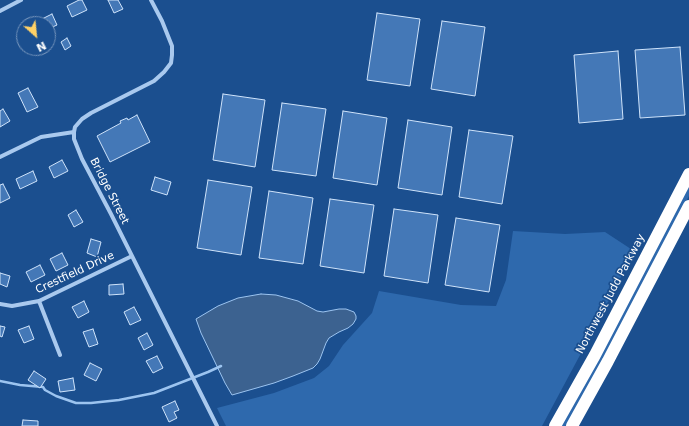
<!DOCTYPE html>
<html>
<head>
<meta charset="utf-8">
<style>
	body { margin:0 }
	#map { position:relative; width:689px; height:426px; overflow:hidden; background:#1b4f8f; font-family:"DejaVu Sans",sans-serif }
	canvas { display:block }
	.north { position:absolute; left:16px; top:16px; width:40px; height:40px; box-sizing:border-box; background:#1b4f8f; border:1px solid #7695bc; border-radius:50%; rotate:153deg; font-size:11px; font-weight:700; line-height:16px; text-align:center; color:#fff }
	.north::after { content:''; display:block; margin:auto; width:14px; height:18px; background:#ffd166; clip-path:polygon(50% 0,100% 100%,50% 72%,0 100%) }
</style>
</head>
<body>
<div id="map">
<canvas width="689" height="426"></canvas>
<div class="north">N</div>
</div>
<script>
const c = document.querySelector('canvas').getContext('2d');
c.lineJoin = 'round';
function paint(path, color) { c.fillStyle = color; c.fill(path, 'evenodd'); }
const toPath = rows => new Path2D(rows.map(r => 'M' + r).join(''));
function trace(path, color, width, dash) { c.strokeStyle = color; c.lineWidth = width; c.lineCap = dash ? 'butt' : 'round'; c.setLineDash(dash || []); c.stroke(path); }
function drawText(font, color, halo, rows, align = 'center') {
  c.font = font + ' "DejaVu Sans",sans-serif'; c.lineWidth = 3.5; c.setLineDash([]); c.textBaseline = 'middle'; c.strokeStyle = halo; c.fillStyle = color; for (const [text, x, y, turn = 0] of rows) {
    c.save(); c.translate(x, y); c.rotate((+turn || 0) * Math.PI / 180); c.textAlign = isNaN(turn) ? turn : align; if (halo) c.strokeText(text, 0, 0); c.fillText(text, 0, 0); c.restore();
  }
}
paint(toPath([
	[689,183,689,196,596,373,567,426,561,426],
	[513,231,565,234,605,232,634,251,602,314,542,426,226,426,217,408,274,393,314,378,329,366,343,345,372,313,379,291,461,305,496,306,506,280]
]), '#2e69ad');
const water = toPath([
	[261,294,276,295,298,301,317,311,323,312,339,309,346,309,354,312,356,316,356,319,353,324,348,328,339,332,329,338,326,343,320,359,317,364,313,368,293,376,274,383,232,395,225,383,201,333,196,319,218,306,238,298,261,294]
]);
paint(water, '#3c6290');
trace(water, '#9cc4f0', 1);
trace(toPath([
	[0,381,20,385,43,387,45,390,56,396,76,403,91,403,119,400,154,393,208,372,221,366]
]), '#9cc4f0', 2.5);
const building = toPath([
	[79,0,82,0,87,10,72,17,67,6,79,0],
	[108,0,118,0,123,9,114,13,108,0],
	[377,13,420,19,410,86,367,80,377,13],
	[52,14,57,25,48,29,48,24,32,24,52,14],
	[442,21,485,27,475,96,431,89,442,21],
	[67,38,71,46,65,50,61,42,67,38],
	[680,47,685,115,640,118,635,50,680,47],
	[618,51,623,119,579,123,574,55,618,51],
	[28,88,38,107,27,112,18,93,28,88],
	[223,94,265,100,255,167,213,160,223,94],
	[282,103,326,109,316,176,272,170,282,103],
	[3,109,10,121,0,127,0,111,3,109],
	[343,111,387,118,377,185,333,178,343,111],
	[137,115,150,142,110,162,97,136,121,123,120,121,127,118,128,120,137,115],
	[408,120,452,127,442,195,398,188,408,120],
	[469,130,513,136,502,204,459,197,469,130],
	[62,160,68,171,54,178,49,167,62,160],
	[33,171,37,181,20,189,16,179,33,171],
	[155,177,171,182,167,195,151,190,155,177],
	[208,180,252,187,241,255,197,248,208,180],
	[3,184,10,198,0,203,0,185,3,184],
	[269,191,313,198,303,264,259,258,269,191],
	[330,199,374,205,364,273,320,266,330,199],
	[394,209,438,215,428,283,384,276,394,209],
	[76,210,83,222,74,227,68,215,76,210],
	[456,218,500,225,489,292,445,285,456,218],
	[91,239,101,242,97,257,87,253,91,239],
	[62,253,68,265,56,271,50,259,62,253],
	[40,265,45,275,31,282,26,272,40,265],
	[0,273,10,276,7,287,0,284,0,273],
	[123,284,124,294,109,295,109,285,123,284],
	[84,301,89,312,78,318,72,307,84,301],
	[134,307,141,320,130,325,124,312,134,307],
	[0,326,5,327,2,337,0,336,0,326],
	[29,326,34,339,24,343,18,330,29,326],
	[93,329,98,344,89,347,83,332,93,329],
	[147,333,153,345,144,350,138,338,147,333],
	[157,356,163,368,153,373,146,361,157,356],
	[90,363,102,369,96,381,84,375,90,363],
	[34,371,46,379,40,388,28,380,34,371],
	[73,378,75,390,60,392,58,381,73,378],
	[175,401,179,410,174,412,177,418,169,422,162,407,175,401],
	[23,420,38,421,38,426,22,426,23,420]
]);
paint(building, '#4478b7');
trace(building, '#cfe3fa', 1);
trace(toPath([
	[151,0,162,21,172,46,172,55,171,63,164,72,154,81,91,113,82,119,75,127,74,132,74,139,82,159,111,214,217,426],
	[0,11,21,0],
	[0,157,41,137,74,132],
	[39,301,60,355],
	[0,304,12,306,39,301,132,256]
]), '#a9c9ee', 4);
trace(toPath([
	[555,426,595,355,689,174],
	[572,426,608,361,689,206]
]), '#fff', 12);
drawText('11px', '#fff', '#1b4f8f', [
	["Bridge Street",109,191,63],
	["Crestfield Drive",75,273,-25],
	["Northwest Judd Parkway",611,294,-62]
]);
</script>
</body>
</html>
